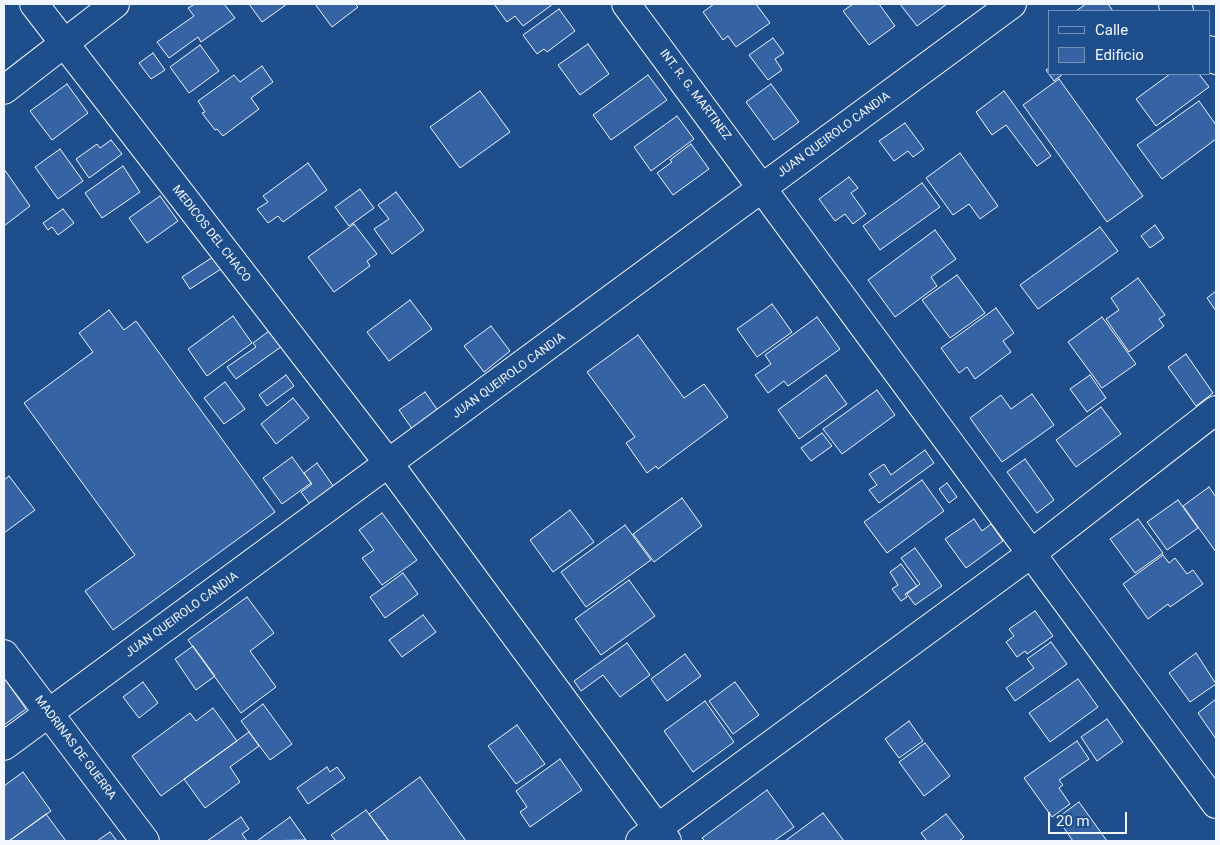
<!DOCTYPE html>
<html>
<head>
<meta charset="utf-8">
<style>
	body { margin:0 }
	#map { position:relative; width:1220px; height:845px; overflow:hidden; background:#1f4e8c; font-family:Roboto,sans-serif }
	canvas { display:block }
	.frame { position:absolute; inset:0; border:5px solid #f2f6ff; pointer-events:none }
	.legend { position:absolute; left:1048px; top:10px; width:162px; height:65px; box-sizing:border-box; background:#1f4e8c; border:1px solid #7391ba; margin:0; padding:6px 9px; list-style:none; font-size:15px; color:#f2f6ff }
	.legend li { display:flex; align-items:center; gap:10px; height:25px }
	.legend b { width:25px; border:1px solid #7391ba }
	.scale { position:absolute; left:1048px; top:812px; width:79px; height:22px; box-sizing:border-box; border:2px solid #f2f6ff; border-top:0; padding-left:6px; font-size:15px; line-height:18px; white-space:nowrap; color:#f2f6ff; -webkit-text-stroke:4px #1f4e8c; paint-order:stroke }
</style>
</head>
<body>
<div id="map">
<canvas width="1220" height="845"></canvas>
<div class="frame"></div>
<ul class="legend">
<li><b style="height:6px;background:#1f4e8c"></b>Calle</li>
<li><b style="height:14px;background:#3563a3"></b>Edificio</li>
</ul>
<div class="scale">20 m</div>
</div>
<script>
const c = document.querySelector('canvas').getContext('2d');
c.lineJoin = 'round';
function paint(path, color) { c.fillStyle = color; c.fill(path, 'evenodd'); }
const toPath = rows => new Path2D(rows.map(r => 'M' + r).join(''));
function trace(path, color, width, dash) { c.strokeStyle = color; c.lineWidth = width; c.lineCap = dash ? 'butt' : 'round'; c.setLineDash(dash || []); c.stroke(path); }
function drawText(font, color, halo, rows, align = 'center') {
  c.font = font + ' Roboto,sans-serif'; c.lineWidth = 4; c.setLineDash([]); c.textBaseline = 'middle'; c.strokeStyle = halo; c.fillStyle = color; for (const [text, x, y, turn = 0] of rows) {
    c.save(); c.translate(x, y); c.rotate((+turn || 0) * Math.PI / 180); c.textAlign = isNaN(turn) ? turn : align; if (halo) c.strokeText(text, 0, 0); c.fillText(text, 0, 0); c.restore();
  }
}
const building = toPath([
	[195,4,224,4,235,18,201,42,198,37,169,58,157,42,194,16,188,8,195,4],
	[249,4,287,4,262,22,249,4],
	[315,4,355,4,358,7,332,27,315,4],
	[494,4,553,4,523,26,515,16,507,22,494,4],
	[714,4,756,4,770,23,736,47,728,36,723,40,703,12,714,4],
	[853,4,879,4,895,26,869,45,843,11,853,4],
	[900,4,947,4,917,26,900,4],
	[1086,4,1108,4,1113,11,1076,11,1086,4],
	[559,9,575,31,547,52,544,49,537,54,523,35,559,9],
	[773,38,784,53,775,59,782,70,768,80,749,55,773,38],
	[588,44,609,74,580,95,558,65,588,44],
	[200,45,219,71,189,93,170,67,200,45],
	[153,53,165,70,151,79,139,63,153,53],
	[262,66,273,82,251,98,259,109,223,136,217,129,215,130,202,113,205,112,198,101,234,75,240,82,262,66],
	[1049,68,1049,74,1063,74,1054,81,1046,70,1049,68],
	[1170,74,1199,74,1209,87,1156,126,1136,99,1170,74],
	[648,75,667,100,611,140,593,115,648,75],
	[1059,79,1143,196,1107,222,1023,105,1059,79],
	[67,84,88,113,52,140,30,111,67,84],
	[771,84,799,122,774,140,746,102,771,84],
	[480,91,510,132,460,168,430,127,480,91],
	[1004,91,1051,156,1037,166,1006,125,992,135,976,112,1004,91],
	[1199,101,1216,125,1216,139,1162,179,1137,145,1199,101],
	[677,116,694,139,651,171,634,147,677,116],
	[905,123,924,149,913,157,908,151,894,161,879,141,905,123],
	[111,140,122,154,89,178,76,159,97,144,100,148,111,140],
	[691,144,709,169,673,195,657,173,672,162,670,160,691,144],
	[60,149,83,181,58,199,35,167,60,149],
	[960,153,998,206,980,219,969,204,953,215,926,178,960,153],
	[308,163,327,190,283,222,278,216,268,223,257,209,268,202,263,196,308,163],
	[123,166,140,192,102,218,85,193,123,166],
	[4,169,30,206,4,226,4,169],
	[849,177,858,188,851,193,866,214,853,224,845,214,835,221,819,199,849,177],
	[922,183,940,207,880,250,863,226,922,183],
	[360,189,374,208,349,226,335,207,360,189],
	[396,192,424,230,392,254,374,229,389,219,378,205,396,192],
	[160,196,178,221,147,243,129,218,160,196],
	[63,209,74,223,58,235,52,227,48,230,43,223,63,209],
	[354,224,377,254,367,261,370,266,334,292,308,257,354,224],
	[1155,225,1164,238,1150,248,1141,236,1155,225],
	[1100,227,1118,251,1038,309,1020,285,1100,227],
	[935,230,956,259,931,277,937,286,895,317,868,280,935,230],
	[213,257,221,269,190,289,182,277,213,257],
	[957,275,985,313,950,338,922,300,957,275],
	[1138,278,1165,315,1159,319,1164,326,1129,352,1106,319,1119,310,1111,298,1138,278],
	[1216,291,1216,311,1207,298,1216,291],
	[410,300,432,329,389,361,367,332,410,300],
	[772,304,792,332,757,357,737,329,772,304],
	[996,308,1014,333,1003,341,1011,352,975,379,967,367,959,373,941,348,996,308],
	[109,310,124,330,136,321,275,512,113,630,85,591,135,555,24,403,93,352,79,333,109,310],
	[233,316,252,343,207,376,188,349,233,316],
	[817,317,840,349,788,386,784,381,768,393,755,375,771,364,765,355,817,317],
	[1102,317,1136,364,1102,388,1068,342,1102,317],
	[491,326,510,351,484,372,464,346,491,326],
	[273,328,285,344,236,379,227,367,256,347,253,343,273,328],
	[638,335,684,398,704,384,728,417,658,469,656,466,647,473,626,443,635,437,587,372,638,335],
	[1186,354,1213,393,1196,406,1168,367,1186,354],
	[286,375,294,386,267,406,259,395,286,375],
	[826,375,847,404,799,439,778,410,826,375],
	[1090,375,1106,398,1087,412,1070,389,1090,375],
	[225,382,245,409,224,424,204,398,225,382],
	[877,390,895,415,842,454,823,429,877,390],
	[425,392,441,415,415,433,399,410,425,392],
	[1032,394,1054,425,1002,462,970,418,1001,395,1011,409,1032,394],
	[293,398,309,418,276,444,261,424,293,398],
	[1101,407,1121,434,1076,467,1056,440,1101,407],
	[822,433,832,446,811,461,801,448,822,433],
	[925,450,934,463,879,503,869,490,877,485,869,474,884,464,891,475,925,450],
	[292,457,311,483,282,504,263,478,292,457],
	[1025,459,1054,500,1037,513,1007,472,1025,459],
	[317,463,336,490,312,507,301,492,312,484,304,473,317,463],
	[9,476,35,510,4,533,4,480,9,476],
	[922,480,944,511,887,553,864,522,922,480],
	[947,483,957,497,949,503,939,489,947,483],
	[1209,487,1216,497,1216,552,1183,506,1209,487],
	[682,498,702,526,654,562,633,534,682,498],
	[1178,500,1198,528,1167,550,1147,522,1178,500],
	[570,510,594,542,553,572,530,540,570,510],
	[382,513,417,560,382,585,362,558,374,550,359,530,382,513],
	[974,519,982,531,991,524,1003,541,966,568,945,539,974,519],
	[1138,519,1163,553,1135,573,1110,539,1138,519],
	[625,525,651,560,586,607,561,572,625,525],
	[915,548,942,586,915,605,907,594,920,584,901,558,915,548],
	[1163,555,1169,563,1175,558,1187,574,1193,570,1203,584,1170,607,1168,604,1148,619,1123,584,1163,555],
	[901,564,917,586,905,594,907,597,901,601,892,589,898,585,890,572,901,564],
	[403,573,418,594,385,618,370,597,403,573],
	[629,580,655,616,601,655,575,619,629,580],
	[247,597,274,633,250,651,276,687,241,713,188,640,247,597],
	[1035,611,1053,636,1027,654,1025,651,1017,657,1006,642,1014,636,1009,629,1035,611],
	[423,615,436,632,402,657,389,640,423,615],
	[1051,642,1067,664,1015,701,1006,688,1034,668,1027,659,1051,642],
	[627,643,650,675,620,697,603,675,581,691,574,681,627,643],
	[193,646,215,676,196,690,175,659,193,646],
	[1196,653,1216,684,1190,702,1169,673,1196,653],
	[685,654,701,676,667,701,651,679,685,654],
	[4,678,26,709,4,725,4,678],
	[1078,679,1098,707,1050,742,1029,713,1078,679],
	[143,682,158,703,139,718,123,697,143,682],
	[735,682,759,715,733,734,709,701,735,682],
	[1216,699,1216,739,1198,713,1216,699],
	[705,701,734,742,693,772,664,731,705,701],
	[263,704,292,744,270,760,241,721,263,704],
	[213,708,237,741,161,796,132,756,190,713,196,721,213,708],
	[1107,719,1123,742,1097,761,1081,737,1107,719],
	[909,721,923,741,899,758,885,739,909,721],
	[517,725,545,764,516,784,488,746,517,725],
	[249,732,259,746,230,767,240,782,205,808,184,779,249,732],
	[1077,741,1089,759,1059,780,1063,785,1059,788,1070,804,1052,817,1024,778,1077,741],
	[925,743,950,776,924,796,899,762,925,743],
	[560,759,582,790,530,827,520,812,527,807,516,791,560,759],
	[327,767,330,772,337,767,345,778,308,804,297,788,327,767],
	[23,772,51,811,9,841,4,841,4,786,23,772],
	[420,777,466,841,389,841,369,814,420,777],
	[767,790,794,827,774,841,705,841,702,838,767,790],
	[1079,802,1107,841,1073,841,1057,818,1079,802],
	[366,810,389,841,336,841,331,835,366,810],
	[823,813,844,841,785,841,823,813],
	[46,814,66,841,9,841,46,814],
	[946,814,964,837,959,841,927,841,921,833,946,814],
	[241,817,249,829,242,834,247,841,207,841,241,817],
	[290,817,306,840,257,841,290,817],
	[110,832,117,841,97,841,110,832]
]);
paint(building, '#3563a3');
trace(building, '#f2f6ff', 1);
const minor = toPath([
	[34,4,389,464,667,841],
	[626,4,1216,804],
	[1173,4,1179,11],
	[1209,50,1216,60],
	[4,90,115,4],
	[4,654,145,841],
	[4,746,1012,4],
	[640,841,1032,553,1216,410]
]);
trace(minor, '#f2f6ff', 30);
trace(minor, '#1f4e8c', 28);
drawText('12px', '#f2f6ff', '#1f4e8c', [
	["INT. R. G. MARTINEZ",695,95,53],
	["JUAN QUEIROLO CANDIA",834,135,-36],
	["MEDICOS DEL CHACO",211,234,52],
	["JUAN QUEIROLO CANDIA",509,376,-36],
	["JUAN QUEIROLO CANDIA",182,615,-36],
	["MADRINAS DE GUERRA",75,748,53]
]);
</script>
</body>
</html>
